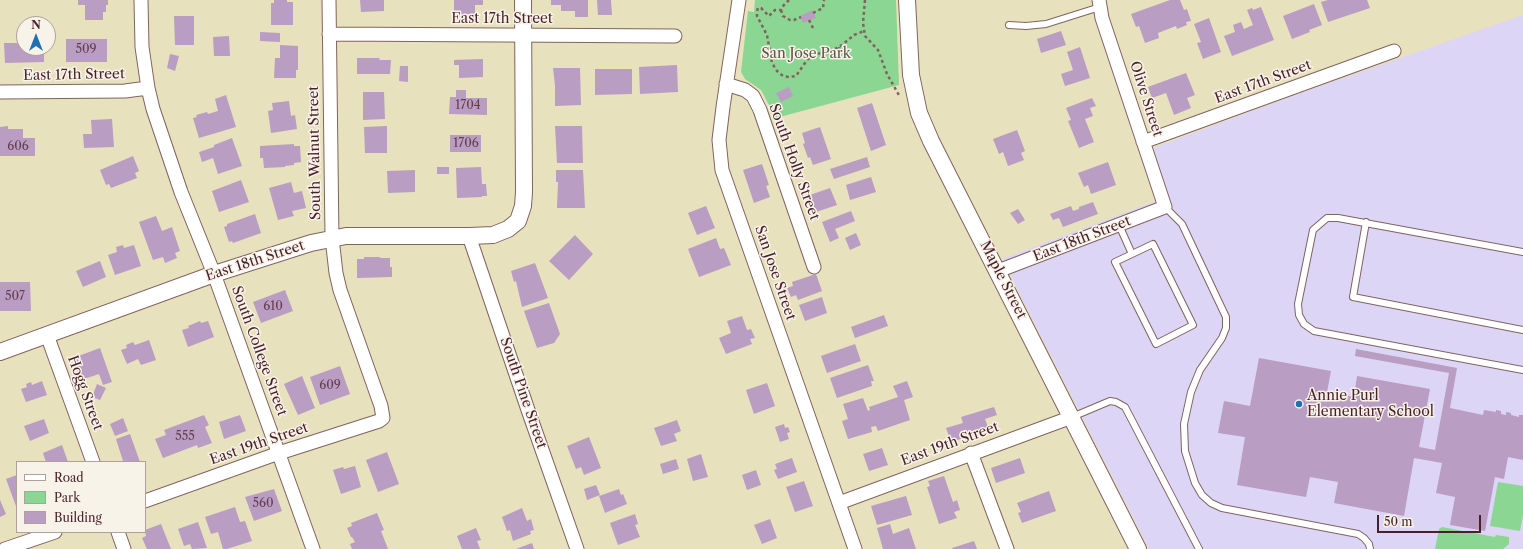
<!DOCTYPE html>
<html>
<head>
<meta charset="utf-8">
<style>
	body { margin:0 }
	#map { position:relative; width:1523px; height:549px; overflow:hidden; background:#e8e1bd; font-family:"Libre Caslon Text",serif }
	canvas { display:block }
	.legend { position:absolute; left:16px; top:461px; width:130px; height:72px; box-sizing:border-box; background:#f7f3e8; border:1px solid #b29e9c; margin:0; padding:5px 7px; list-style:none; font-size:12px; color:#4a1f2b }
	.legend li { display:flex; align-items:center; gap:8px; height:20px }
	.legend b { width:20px; border:1px solid #b29e9c }
	.north { position:absolute; left:16px; top:16px; width:40px; height:40px; box-sizing:border-box; background:#f7f3e8; border:1px solid #b29e9c; border-radius:50%; rotate:0deg; font-size:11px; font-weight:700; line-height:16px; text-align:center; color:#4a1f2b }
	.north::after { content:''; display:block; margin:auto; width:14px; height:18px; background:#1f6fb2; clip-path:polygon(50% 0,100% 100%,50% 72%,0 100%) }
	.scale { position:absolute; left:1377px; top:515px; width:104px; height:18px; box-sizing:border-box; border:2px solid #4a1f2b; border-top:0; padding-left:5px; font-size:12px; line-height:14px; white-space:nowrap; color:#4a1f2b; -webkit-text-stroke:3px #f7f3e8; paint-order:stroke }
</style>
</head>
<body>
<div id="map">
<canvas width="1523" height="549"></canvas>
<ul class="legend">
<li><b style="height:5px;background:#fff"></b>Road</li>
<li><b style="height:11px;background:#8bd693"></b>Park</li>
<li><b style="height:11px;background:#b99dc2"></b>Building</li>
</ul>
<div class="north">N</div>
<div class="scale">50 m</div>
</div>
<script>
const c = document.querySelector('canvas').getContext('2d');
c.lineJoin = 'round';
function paint(path, color) { c.fillStyle = color; c.fill(path, 'evenodd'); }
const toPath = rows => new Path2D(rows.map(r => 'M' + r).join(''));
function trace(path, color, width, dash) { c.strokeStyle = color; c.lineWidth = width; c.lineCap = dash ? 'butt' : 'round'; c.setLineDash(dash || []); c.stroke(path); }
function drawText(font, color, halo, rows, align = 'center') {
  c.font = font + ' "Libre Caslon Text",serif'; c.lineWidth = 3; c.setLineDash([]); c.textBaseline = 'middle'; c.strokeStyle = halo; c.fillStyle = color; for (const [text, x, y, turn = 0] of rows) {
    c.save(); c.translate(x, y); c.rotate((+turn || 0) * Math.PI / 180); c.textAlign = isNaN(turn) ? turn : align; if (halo) c.strokeText(text, 0, 0); c.fillText(text, 0, 0); c.restore();
  }
}
paint(toPath([
	[1523,15,1523,549,1149,549,1002,259,1169,196,1153,148,1295,95]
]), '#dcd5f6');
paint(toPath([
	[755,0,896,0,899,85,776,118,761,90,745,79,741,72,748,11,754,12],
	[1498,482,1523,486,1523,515,1520,531,1490,526],
	[1442,527,1495,537,1496,535,1509,537,1509,544,1503,549,1435,549,1439,529]
]), '#8bd693');
paint(toPath([
	[78,0,108,0,108,5,106,5,106,12,103,12,103,20,85,20,85,5,78,5],
	[274,0,287,0,287,2,293,2,293,25,271,25,271,3,274,3],
	[360,0,384,0,384,11,361,12],
	[454,0,483,0,483,5,475,5,475,14,464,14,464,17,454,17],
	[551,0,588,0,588,17,575,17,575,11,561,11,561,5,551,5],
	[597,0,611,0,612,15,598,15],
	[1170,0,1180,0,1184,10,1187,9,1191,21,1186,22,1187,25,1177,29,1176,26,1158,33,1159,38,1145,43,1139,26,1136,27,1131,14],
	[1328,0,1367,0,1370,8,1328,22,1321,2],
	[1314,4,1322,25,1309,30,1310,32,1292,39,1283,16],
	[1261,7,1274,40,1232,56,1224,36,1235,32,1233,25,1241,22,1244,29,1253,25,1247,10,1252,8,1253,10],
	[813,10,816,18,803,23,800,16],
	[174,16,194,16,194,45,175,45],
	[1209,18,1221,52,1203,59,1197,43,1201,42,1194,24],
	[1061,31,1066,45,1041,53,1037,39],
	[260,32,280,33,280,42,260,41],
	[229,36,230,56,214,56,213,37],
	[66,39,107,39,107,62,66,62],
	[4,43,24,43,24,48,44,48,44,62,5,63],
	[280,45,298,46,298,70,296,70,296,78,274,78,275,58,280,58],
	[1080,47,1090,78,1065,86,1061,74,1073,70,1067,52],
	[170,54,179,56,175,71,167,68],
	[357,58,380,58,379,60,391,60,390,74,357,74],
	[483,59,483,77,459,78,459,65,454,65,454,60],
	[677,65,678,92,640,94,639,67],
	[400,66,408,66,408,82,399,81],
	[553,68,580,68,581,105,555,106,555,85],
	[595,69,632,69,632,94,595,95],
	[1186,73,1195,95,1187,98,1191,108,1174,115,1166,93,1152,98,1148,87],
	[789,87,793,96,781,102,776,93],
	[456,90,466,90,466,98,487,98,487,115,449,114,450,97,456,97],
	[363,92,384,92,385,119,363,120],
	[226,95,236,127,199,138,193,118,197,117,196,115,207,112,208,114,218,111,215,99],
	[1092,98,1096,106,1090,108,1093,116,1085,119,1094,142,1079,148,1068,121,1071,120,1066,108],
	[289,101,291,116,295,115,297,129,271,133,268,111,273,110,272,103],
	[872,103,886,145,871,151,857,108],
	[112,119,114,147,84,148,83,134,92,134,91,120],
	[8,126,8,129,23,129,23,138,35,138,35,156,0,156,0,127],
	[387,126,387,153,365,153,364,127],
	[555,126,582,126,583,163,557,163],
	[820,127,831,159,813,165,810,157,808,158,803,144,805,143,802,133],
	[1017,130,1025,151,1021,153,1024,160,1008,166,1003,152,999,154,993,139],
	[450,135,481,135,481,152,450,152],
	[232,138,242,166,218,174,213,158,202,162,199,152,214,147,214,145],
	[294,144,294,146,300,146,301,162,294,163,294,165,285,166,285,167,264,168,263,158,260,158,260,146],
	[133,156,139,171,135,173,137,178,111,188,109,184,106,185,100,170],
	[867,157,870,167,834,179,830,169],
	[1108,162,1116,185,1091,194,1088,185,1084,187,1078,173],
	[762,164,769,185,766,186,770,197,754,203,743,170],
	[437,167,449,167,449,174,437,174],
	[481,167,482,184,486,184,487,196,482,196,482,197,457,198,456,168],
	[415,170,415,192,388,193,387,171],
	[556,170,583,170,585,208,557,208,558,182,556,182],
	[871,177,876,192,850,200,846,185],
	[241,180,249,202,219,212,212,191],
	[291,182,294,193,302,191,306,208,292,211,294,216,278,220,269,188],
	[830,188,837,205,816,212,810,195],
	[1093,202,1098,214,1063,227,1059,218,1053,220,1050,214,1071,206,1073,211,1079,209,1079,207],
	[706,206,715,228,697,235,688,213],
	[1018,209,1025,220,1018,224,1010,213],
	[851,211,855,221,835,229,839,238,830,242,822,222],
	[255,214,261,233,233,243,232,241,229,242,224,227,227,226,227,224],
	[156,216,162,231,172,227,180,251,175,253,177,258,165,263,163,257,153,260,139,222],
	[856,233,861,245,850,250,845,238],
	[575,235,593,254,569,280,549,261],
	[716,238,720,249,724,248,731,265,699,277,688,249],
	[123,245,124,248,134,245,141,266,115,275,108,255,117,252,116,247],
	[364,257,380,257,380,258,390,258,390,267,392,267,392,277,357,278,357,259,364,259],
	[100,261,106,277,83,287,76,271],
	[535,263,548,298,522,307,516,281,514,282,511,271],
	[816,274,822,291,798,300,796,295,791,297,787,288,793,286,792,282],
	[0,282,30,282,31,311,0,311],
	[285,290,293,311,261,323,253,302],
	[822,297,827,313,805,321,799,305],
	[549,303,560,334,554,343,537,348,524,311],
	[884,315,888,326,855,338,851,327],
	[742,316,747,330,751,329,755,338,750,339,752,344,726,354,719,338,731,333,727,321],
	[200,321,201,323,208,321,214,337,188,347,182,330,189,328,188,326],
	[149,340,156,360,141,365,138,359,127,364,121,350,127,348,126,345,133,342,135,345],
	[855,344,861,361,827,373,821,356],
	[100,348,112,382,103,385,99,374,81,380,73,358],
	[1356,349,1457,368,1450,408,1483,415,1484,410,1496,412,1496,410,1501,411,1501,414,1506,415,1506,412,1511,413,1511,415,1519,417,1519,415,1523,415,1523,460,1508,457,1504,479,1495,477,1485,531,1450,525,1455,497,1436,493,1442,463,1414,458,1404,516,1334,503,1338,482,1310,477,1306,497,1237,485,1245,437,1218,433,1224,401,1250,406,1259,358,1331,371,1327,392,1354,397,1357,376,1430,389,1419,447,1435,450,1449,373,1355,356],
	[868,365,874,381,871,381,872,386,837,398,830,378],
	[340,366,350,394,320,405,310,377],
	[302,376,315,408,298,415,284,384],
	[42,381,47,395,26,402,21,389,27,387,26,384,31,382,32,385],
	[907,381,913,397,904,400,910,420,878,431,876,426,871,427,872,432,848,439,842,421,848,419,843,404,863,398,868,411,870,410,869,407,898,397,893,386],
	[767,383,775,406,754,414,746,390],
	[97,384,106,388,100,400,92,397],
	[994,407,997,415,985,419,989,430,951,442,946,428,963,423,961,417],
	[204,415,209,425,205,427,212,443,198,448,197,445,163,458,155,439,166,435,164,430],
	[240,415,246,431,224,439,219,422],
	[123,418,128,431,115,436,110,424],
	[44,419,49,433,30,441,24,426],
	[677,420,681,431,674,434,677,441,661,446,654,428],
	[784,424,785,428,788,427,790,432,787,433,789,439,780,442,775,427],
	[130,434,140,462,120,462,123,461,116,439],
	[589,437,601,468,584,475,581,467,576,469,567,446],
	[62,445,68,462,46,462,43,453],
	[882,448,888,465,869,471,863,454],
	[387,452,399,484,378,492,366,460],
	[701,454,708,477,693,481,687,459],
	[792,458,797,472,778,479,774,470,777,469,775,464],
	[1020,458,1025,473,996,483,991,468],
	[676,459,679,469,663,474,660,464],
	[355,466,361,487,341,494,333,470,343,467,344,469],
	[756,470,761,485,747,490,742,475],
	[17,475,17,509,6,479],
	[944,476,953,502,957,500,960,510,954,512,957,518,939,524,927,487,930,486,928,481],
	[804,481,813,506,795,512,786,487],
	[596,485,600,495,587,500,584,489],
	[274,489,282,511,254,521,245,497],
	[619,489,621,495,623,494,627,504,605,513,599,496],
	[1049,491,1056,511,1022,523,1018,513,1021,512,1017,503],
	[906,496,912,515,877,525,871,506],
	[0,500,6,514,0,517],
	[235,507,240,522,245,521,252,541,227,549,223,549,218,532,211,534,205,517],
	[522,508,527,521,531,519,534,530,530,531,531,534,513,541,510,530,507,531,502,517],
	[377,513,384,530,381,531,388,549,352,549,350,544,355,542,352,537,351,537,347,528,352,526,351,523],
	[635,514,638,524,635,525,640,537,618,545,610,523],
	[770,519,777,538,762,544,754,525],
	[198,522,207,548,192,549,190,544,184,546,178,529],
	[161,524,171,549,147,549,142,538,146,536,145,530],
	[890,524,893,534,909,528,916,549,883,549,877,528],
	[476,528,481,540,477,541,480,549,462,549,457,536],
	[974,541,977,549,953,549,952,548],
	[532,543,534,549,516,549]
]), '#b99dc2');
const service = toPath([
	[1009,25,1026,26,1046,24,1100,7],
	[1165,207,1182,224,1226,317,1226,328,1222,338,1200,370,1191,392,1184,424,1185,451,1195,483,1202,495,1211,503,1222,508,1358,534,1364,538,1369,544,1370,549],
	[1366,222,1353,297,1523,330],
	[1119,225,1132,254,1115,262,1156,344,1193,325,1153,244,1132,254],
	[1523,252,1338,218,1327,218,1313,230,1298,304,1299,315,1304,324,1314,331,1523,370],
	[1072,417,1110,401,1116,402,1125,407,1199,549]
]);
const minor = toPath([
	[141,0,142,47,148,88,153,109,181,192,214,274,313,549],
	[739,0,723,107,719,140,722,170,855,549],
	[329,34,675,36],
	[726,84,745,90,753,96,760,110,814,267],
	[0,92,125,91,148,88],
	[1143,142,1394,51],
	[469,236,528,410,577,549],
	[998,271,1165,207,1102,18,1099,0],
	[47,335,93,462],
	[971,453,1007,549],
	[145,501,279,453,379,421,383,418,381,406,340,290,336,273,332,238,329,0],
	[839,503,1072,417],
	[118,532,124,549],
	[5,549,55,532]
]);
const tertiary = toPath([
	[907,0,911,75,919,113,931,141,1138,549],
	[0,352,214,274,311,243,346,236,469,236,493,235,508,229,518,221,523,206,524,192,523,0]
]);
trace(service, '#81635e', 8);
trace(minor, '#81635e', 15);
trace(tertiary, '#81635e', 18);
trace(toPath([
	[789,0,782,7,781,10,775,10,769,16,761,8,758,8,757,11,757,16,767,35,772,63,777,71,783,76,789,77,796,76,807,60,813,55,835,49,842,45,854,35,864,31],
	[865,0,863,23,865,36,878,50,887,74,900,97],
	[781,10,783,16,790,20,794,20,801,17],
	[813,13,823,8,824,0],
	[809,20,813,28],
	[839,47,840,53]
]), '#81635e', 2.5, [3, 3]);
trace(service, '#fff', 6);
trace(minor, '#fff', 13);
trace(tertiary, '#fff', 16);
for (const [x, y, r, color] of [
	[1299,404,4,"#1f6fb2"]
]) { const dot = new Path2D(); dot.arc(x, y, r, 0, 2 * Math.PI); c.fillStyle = color; c.fill(dot); trace(dot, '#f7f3e8', 1.5); }
drawText('12px', '#663e51', null, [
	["509",86,50],
	["1704",468,106],
	["1706",466,144],
	["606",18,147],
	["507",15,297],
	["610",273,307],
	["609",330,386],
	["555",185,437],
	["560",263,504]
]);
drawText('14px', '#4a1f2b', '#f7f3e8', [
	["East 17th Street",502,19],
	["East 17th Street",74,75,-1],
	["East 17th Street",1263,82,-20],
	["Olive Street",1146,99,72],
	["South Walnut Street",315,153,-91],
	["South Holly Street",794,162,70],
	["East 18th Street",1082,239,-21],
	["East 18th Street",255,261,-18],
	["San Jose Street",775,273,71],
	["Maple Street",1003,280,63],
	["South College Street",259,351,70],
	["Hogg Street",85,393,70],
	["South Pine Street",523,393,71],
	["East 19th Street",259,444,-19],
	["East 19th Street",950,444,-20]
]);
drawText('14px', '#5e564a', '#f7f3e8', [
	["San Jose Park",806,54]
]);
drawText('14px', '#4a1f2b', '#f7f3e8', [
	["Annie Purl",1307,396],
	["Elementary School",1307,412]
], 'left');
</script>
</body>
</html>
